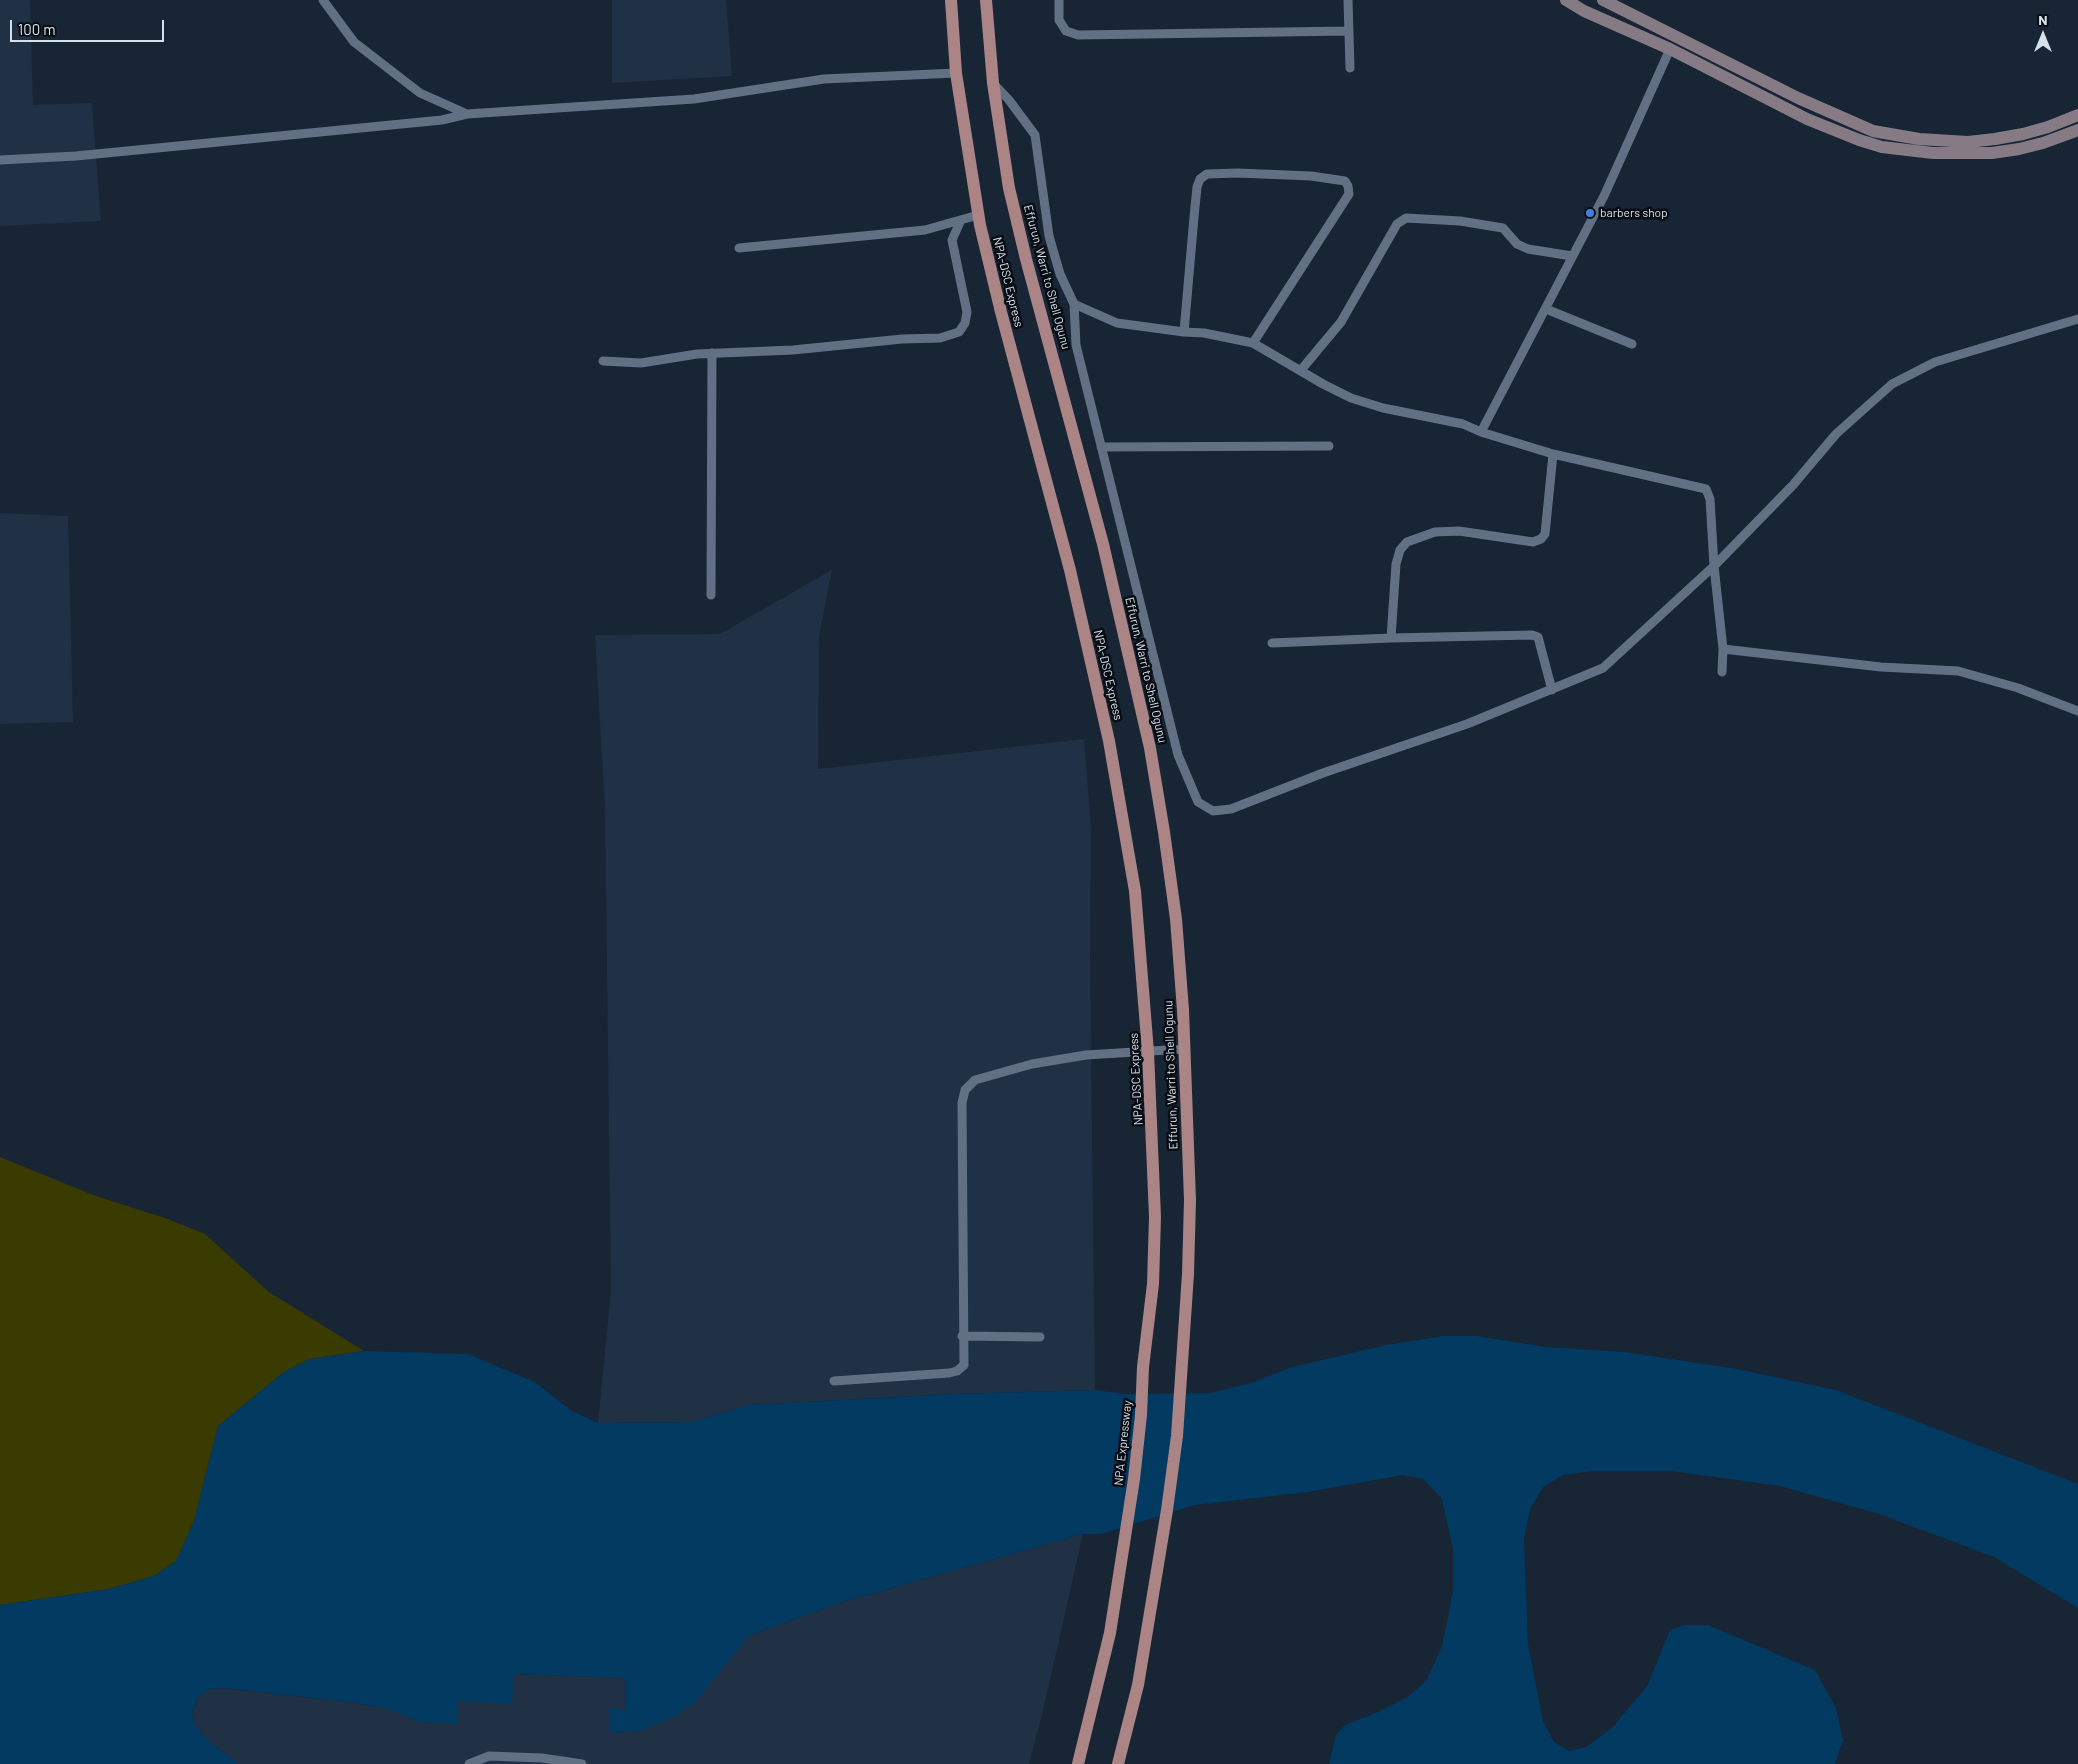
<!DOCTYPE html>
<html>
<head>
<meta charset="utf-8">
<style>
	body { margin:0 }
	#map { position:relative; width:2078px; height:1764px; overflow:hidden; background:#172534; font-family:Barlow,sans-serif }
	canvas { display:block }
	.north { position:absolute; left:2018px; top:10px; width:50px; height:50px; -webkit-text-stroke:4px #080d14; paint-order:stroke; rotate:0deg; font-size:14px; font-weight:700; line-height:20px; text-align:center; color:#d7e0ea }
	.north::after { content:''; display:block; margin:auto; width:18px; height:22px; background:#d7e0ea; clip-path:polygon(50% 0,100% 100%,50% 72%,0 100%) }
	.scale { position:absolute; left:10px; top:20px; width:154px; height:22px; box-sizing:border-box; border:2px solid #d7e0ea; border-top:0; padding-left:6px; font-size:15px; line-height:18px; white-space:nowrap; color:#d7e0ea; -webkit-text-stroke:4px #080d14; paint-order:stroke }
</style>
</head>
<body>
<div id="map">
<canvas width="2078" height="1764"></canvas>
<div class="north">N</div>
<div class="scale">100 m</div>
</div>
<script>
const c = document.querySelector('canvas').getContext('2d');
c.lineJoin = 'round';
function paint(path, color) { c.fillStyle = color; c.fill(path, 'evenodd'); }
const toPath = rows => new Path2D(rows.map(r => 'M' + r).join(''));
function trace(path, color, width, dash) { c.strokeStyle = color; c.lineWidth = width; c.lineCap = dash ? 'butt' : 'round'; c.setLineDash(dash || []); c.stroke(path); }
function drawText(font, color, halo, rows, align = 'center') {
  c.font = font + ' Barlow,sans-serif'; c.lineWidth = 5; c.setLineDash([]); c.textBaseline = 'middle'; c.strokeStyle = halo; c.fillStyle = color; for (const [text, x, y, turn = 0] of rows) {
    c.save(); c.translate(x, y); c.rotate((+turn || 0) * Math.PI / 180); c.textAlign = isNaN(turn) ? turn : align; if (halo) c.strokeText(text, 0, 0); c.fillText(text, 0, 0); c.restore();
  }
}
paint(toPath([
	[0,0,30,0,33,105,92,103,101,221,0,226],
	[612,0,726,0,732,76,612,83],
	[0,513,68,516,73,722,0,724],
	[832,570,819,637,818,769,1084,739,1091,826,1090,954,1095,1390,955,1394,749,1405,692,1422,598,1423,611,1291,605,810,595,635,720,634],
	[1083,1534,1042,1715,1029,1764,239,1764,205,1738,194,1722,192,1712,199,1696,210,1689,222,1688,358,1703,391,1710,420,1722,457,1723,457,1701,514,1674,626,1678,625,1709,610,1733,640,1731,739,1648,750,1635,846,1601]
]), '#203145');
paint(toPath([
	[0,1157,93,1195,168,1219,205,1234,269,1292,364,1351,310,1359,284,1372,218,1426,194,1521,176,1561,154,1576,109,1589,0,1605]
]), '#3a3b00');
paint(toPath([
	[1443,1336,1477,1336,1546,1347,1624,1352,1732,1368,1836,1390,2078,1484,2078,1608,1994,1557,1879,1514,1780,1486,1671,1471,1594,1471,1563,1475,1543,1487,1530,1509,1524,1539,1528,1644,1543,1721,1554,1742,1569,1751,1586,1747,1612,1728,1647,1686,1670,1630,1685,1625,1708,1625,1815,1670,1836,1708,1843,1740,1835,1764,1329,1764,1336,1735,1345,1725,1378,1712,1406,1698,1426,1681,1442,1646,1453,1591,1453,1549,1442,1499,1423,1479,1403,1475,1308,1492,1195,1505,1101,1534,1083,1534,846,1601,750,1635,696,1701,676,1716,640,1731,610,1733,610,1708,625,1709,626,1678,514,1674,512,1704,458,1701,457,1724,420,1722,391,1710,358,1703,222,1688,210,1689,199,1696,192,1712,194,1722,205,1738,239,1764,0,1764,0,1605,109,1589,154,1576,176,1561,194,1521,218,1426,284,1372,310,1359,364,1351,468,1354,535,1382,572,1411,598,1423,692,1422,749,1405,955,1394,1095,1390,1125,1394,1211,1393,1251,1383,1292,1367,1386,1345]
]), '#023a61');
trace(toPath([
	[323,0,354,42,420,93,467,114],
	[1059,0,1059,20,1066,31,1078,35,1349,31],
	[1348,0,1350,68],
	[993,83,1009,100,1035,135,1049,236,1060,274,1074,304,1117,323,1184,332,1204,333,1253,343,1323,384,1351,398,1383,408,1463,424,1481,432,1553,454,1706,489,1710,499,1714,566,1723,649,1722,672],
	[0,160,76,156,442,120,467,114,694,99,824,79,956,73],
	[739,248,925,230,978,215],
	[1074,304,1076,345,1178,755,1198,802,1213,811,1231,809,1323,773,1467,724,1603,668,1714,566,1793,485,1836,434,1892,384,1935,362,2078,319],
	[1546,309,1632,344],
	[1184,332,1194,217,1197,187,1200,179,1207,174,1238,173,1311,176,1345,181,1348,186,1349,194,1253,343],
	[603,361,641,363,697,354,793,350,902,339,940,338,959,332,965,323,967,312,952,240,961,220],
	[1301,370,1341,322,1397,224,1406,218,1460,221,1503,228,1517,244,1528,249,1572,256],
	[1481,432,1604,196,1670,49],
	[1101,447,1329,446],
	[711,595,712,353],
	[1391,638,1396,564,1400,550,1407,542,1435,532,1459,531,1533,542,1541,539,1545,534,1553,454],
	[1272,643,1391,638,1532,635,1538,637,1552,690],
	[1723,649,1881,667,1958,671,2018,688,2078,711],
	[962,1336,1040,1337],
	[834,1381,949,1373,957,1371,964,1365,962,1103,965,1090,975,1080,1032,1064,1086,1055,1184,1049],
	[469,1764,489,1756,542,1758,582,1764]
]), '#617183', 9);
trace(toPath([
	[1566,0,1584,11,1670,49,1807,119,1859,140,1882,147,1933,153,1992,153,2019,149,2043,143,2078,130],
	[1603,0,1798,98,1873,131,1919,139,1968,142,1995,139,2023,134,2048,127,2078,115]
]), '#867b84', 12);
trace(toPath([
	[951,0,956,73,980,225,1001,312,1070,570,1109,741,1135,891,1148,1052,1155,1217,1153,1284,1143,1367,1141,1415,1134,1479,1110,1633,1078,1764],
	[986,0,993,83,1009,188,1026,259,1103,544,1150,748,1164,832,1176,919,1183,1010,1190,1200,1188,1274,1177,1436,1167,1510,1138,1685,1118,1764]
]), '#ab8586', 12);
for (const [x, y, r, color] of [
	[1590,213,5,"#3f7fe0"]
]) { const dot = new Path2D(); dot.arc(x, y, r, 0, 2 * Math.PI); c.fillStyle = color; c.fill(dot); trace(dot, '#080d14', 2); }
drawText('12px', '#d7e0ea', '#080d14', [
	["barbers shop",1600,213]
], 'left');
drawText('12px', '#d7e0ea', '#080d14', [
	["Effurun, Warri to Shell Ogunu",1047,277,75],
	["NPA-DSC Express",1008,282,76],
	["Effurun, Warri to Shell Ogunu",1146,670,77],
	["NPA-DSC Express",1108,675,77],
	["Effurun, Warri to Shell Ogunu",1171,1075,-92],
	["NPA-DSC Express",1136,1079,-93],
	["NPA Expressway",1123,1443,-84]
]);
</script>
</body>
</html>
